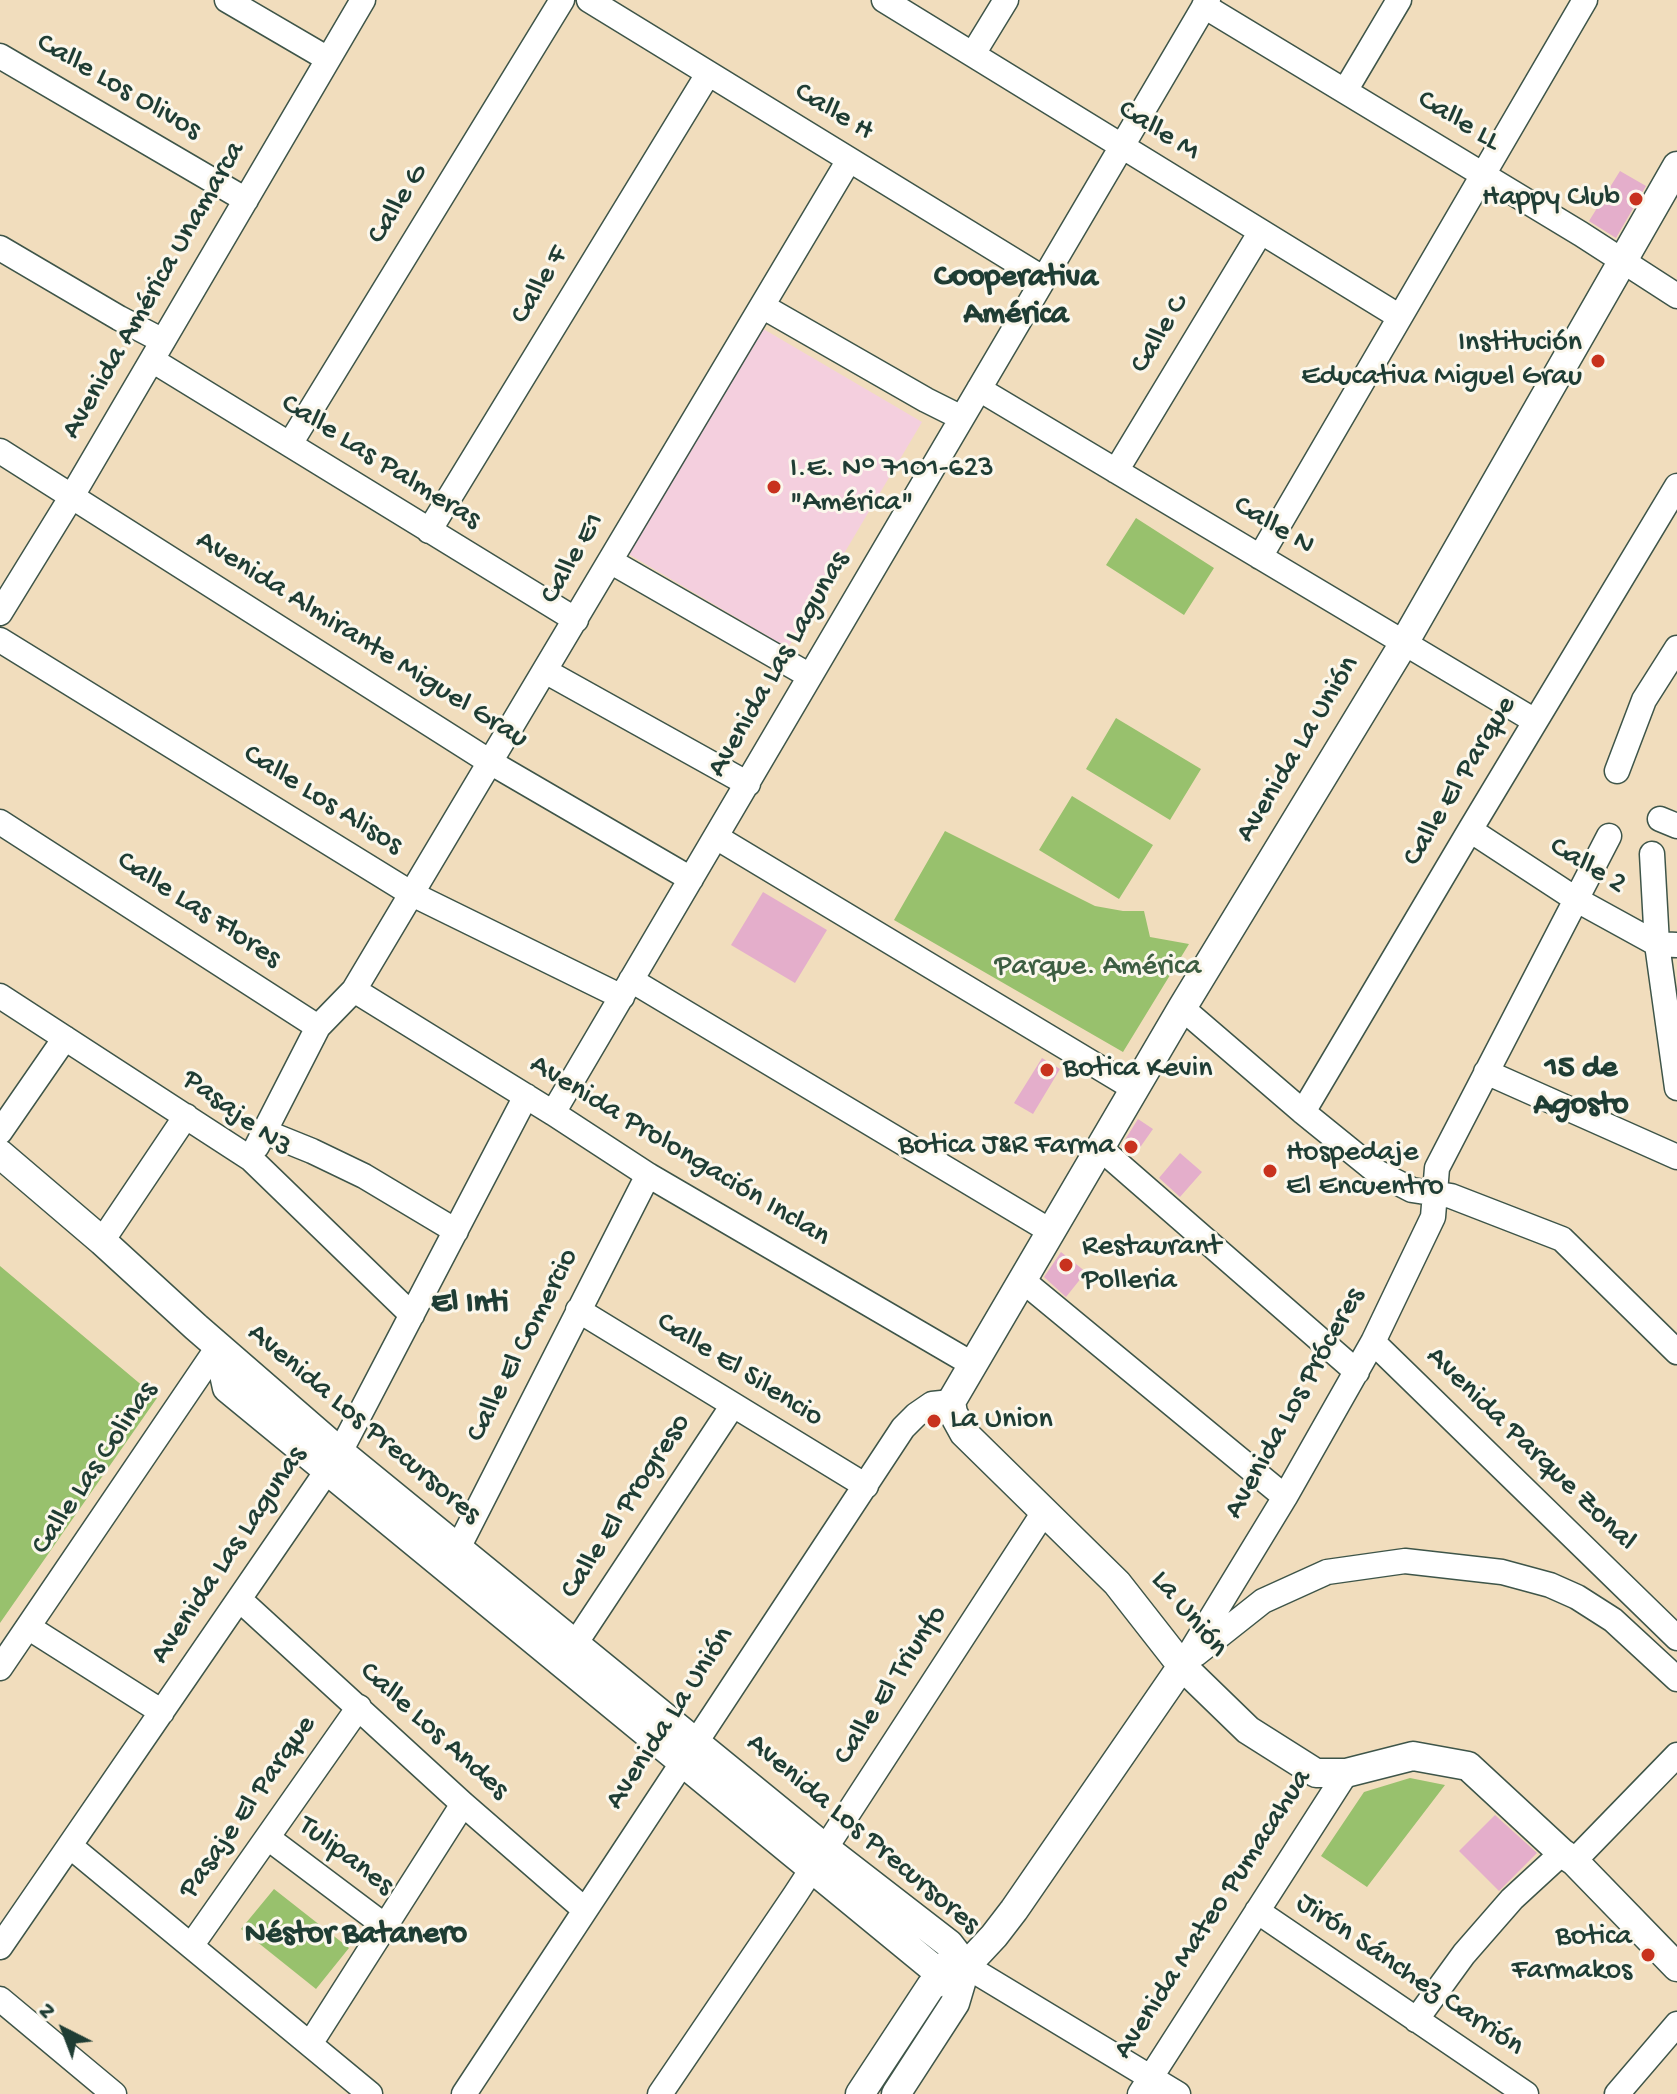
<!DOCTYPE html>
<html>
<head>
<meta charset="utf-8">
<style>
	body { margin:0 }
	#map { position:relative; width:1677px; height:2094px; overflow:hidden; background:#f1ddbd; font-family:"Gochi Hand",sans-serif }
	canvas { display:block }
	.north { position:absolute; left:24px; top:1990px; width:80px; height:80px; -webkit-text-stroke:6px #fbf7ec; paint-order:stroke; rotate:318deg; font-size:22px; font-weight:700; line-height:32px; text-align:center; color:#1f3d34 }
	.north::after { content:''; display:block; margin:auto; width:28px; height:36px; background:#1f3d34; clip-path:polygon(50% 0,100% 100%,50% 72%,0 100%) }
</style>
</head>
<body>
<div id="map">
<canvas width="1677" height="2094"></canvas>
<div class="north">N</div>
</div>
<script>
const c = document.querySelector('canvas').getContext('2d');
c.lineJoin = 'round';
function paint(path, color) { c.fillStyle = color; c.fill(path, 'evenodd'); }
const toPath = rows => new Path2D(rows.map(r => 'M' + r).join(''));
function trace(path, color, width, dash) { c.strokeStyle = color; c.lineWidth = width; c.lineCap = dash ? 'butt' : 'round'; c.setLineDash(dash || []); c.stroke(path); }
function drawText(font, color, halo, rows, align = 'center') {
  c.font = font + ' "Gochi Hand",sans-serif'; c.lineWidth = 6; c.setLineDash([]); c.textBaseline = 'middle'; c.strokeStyle = halo; c.fillStyle = color; for (const [text, x, y, turn = 0] of rows) {
    c.save(); c.translate(x, y); c.rotate((+turn || 0) * Math.PI / 180); c.textAlign = isNaN(turn) ? turn : align; if (halo) c.strokeText(text, 0, 0); c.fillText(text, 0, 0); c.restore();
  }
}
paint(toPath([
	[760,327,922,422,788,648,625,552]
]), '#f4cfde');
paint(toPath([
	[1136,518,1214,568,1184,615,1106,565],
	[1116,718,1201,769,1170,820,1086,769],
	[1072,796,1153,845,1119,899,1039,850],
	[945,831,1095,906,1123,911,1144,911,1150,937,1189,944,1123,1052,894,920],
	[0,1266,157,1398,0,1623],
	[1410,1778,1445,1785,1367,1887,1321,1856,1364,1792],
	[274,1889,349,1948,316,1989,241,1929]
]), '#98c16d');
paint(toPath([
	[1620,171,1646,186,1616,238,1589,221],
	[763,892,827,930,795,983,731,945],
	[1042,1058,1060,1069,1033,1114,1014,1103],
	[1138,1119,1153,1129,1134,1156,1121,1146],
	[1180,1153,1202,1172,1180,1197,1159,1178],
	[1061,1252,1086,1272,1066,1297,1044,1277],
	[1495,1815,1537,1853,1499,1891,1459,1851]
]), '#e4aecb');
const minor = toPath([
	[227,0,328,59],
	[589,0,1044,279],
	[884,0,1400,317],
	[1204,6,1581,234,1677,296],
	[973,54,1006,0],
	[0,56,246,200],
	[1345,91,1399,0],
	[0,248,119,318,163,341],
	[762,306,926,400,962,418],
	[152,360,576,620],
	[979,389,1535,721],
	[290,444,562,0],
	[0,451,490,762,691,879],
	[1116,471,1260,233],
	[429,531,708,74],
	[1260,557,1585,0],
	[610,561,810,676],
	[0,613,72,496,363,0],
	[0,640,412,894,622,997],
	[545,671,748,784],
	[1617,771,1644,700,1677,648],
	[1660,819,1677,826],
	[0,822,318,1027,354,990,849,160],
	[1470,830,1577,900,1657,944,1677,945],
	[716,837,1135,1089],
	[1652,854,1657,944,1677,1088],
	[631,980,1052,1232],
	[354,990,553,1113,648,1175,972,1364],
	[0,996,251,1159,412,1315],
	[1182,1008,1303,1112,1377,1172,1412,1190,1451,1196,1562,1239,1677,1352],
	[1486,1072,1677,1157],
	[1303,1112,1470,830,1677,486],
	[553,1113,1208,0],
	[0,1132,65,1038],
	[265,1132,312,1151,364,1176,456,1231],
	[257,1146,318,1027],
	[1100,1148,1357,1372],
	[102,1241,186,1116],
	[1022,1280,1285,1497],
	[578,1310,866,1486],
	[1373,1342,1677,1638],
	[458,1548,648,1175],
	[239,1599,463,1804,585,1910],
	[28,1627,162,1712],
	[575,1644,733,1405],
	[1196,1654,1263,1601,1327,1572,1405,1561,1502,1572,1550,1585,1577,1597,1613,1620,1677,1679],
	[1182,1666,1285,1497,1373,1342,1433,1217,1437,1168,1609,836],
	[0,1668,218,1347],
	[268,1838,385,1926],
	[70,1846,370,2094],
	[1574,1861,1677,1755],
	[1257,1911,1526,2094],
	[191,1946,359,1707],
	[0,1947,340,1452,526,1096],
	[966,1966,1178,2094],
	[0,1999,114,2094],
	[1416,2020,1464,1954,1512,1899,1562,1853],
	[310,2044,463,1804],
	[464,2094,903,1428,916,1415,932,1404,951,1402],
	[660,2094,795,1895,1044,1512],
	[1140,2094,1346,1773],
	[1617,2094,1677,2024]
]);
const tertiary = toPath([
	[1677,166,1404,643,1182,1008,951,1402,953,1413,964,1433,1117,1583,1182,1666,1248,1730,1316,1773,1346,1773,1413,1756,1468,1766,1562,1853,1574,1861,1677,1967],
	[0,1154,102,1241,196,1327,340,1452,825,1848,949,1944,966,1966],
	[218,1347,227,1388,933,1968,966,1966],
	[860,2094,931,1986,966,1966,994,1936,1014,1910,1182,1666],
	[896,2094,955,2003,966,1966]
]);
trace(minor, '#3e5549', 27);
trace(tertiary, '#3e5549', 31);
trace(minor, '#fff', 24);
trace(tertiary, '#fff', 28);
for (const [x, y, r, color] of [
	[1636,199,8,"#c8321e"],
	[1598,361,8,"#c8321e"],
	[774,487,8,"#c8321e"],
	[1047,1070,8,"#c8321e"],
	[1131,1147,8,"#c8321e"],
	[1270,1171,8,"#c8321e"],
	[1066,1265,8,"#c8321e"],
	[934,1421,8,"#c8321e"],
	[1648,1955,8,"#c8321e"]
]) { const dot = new Path2D(); dot.arc(x, y, r, 0, 2 * Math.PI); c.fillStyle = color; c.fill(dot); trace(dot, '#fbf7ec', 3); }
drawText('30px', '#1f3d34', '#fbf7ec', [
	["Calle Los Olivos",118,88,30],
	["Calle H",833,113,31],
	["Calle LL",1458,122,31],
	["Calle M",1158,132,32],
	["Calle G",399,205,-58],
	["Calle F",541,286,-59],
	["Avenida América Unamarca",155,291,-60],
	["Calle C",1161,335,-59],
	["Calle Las Palmeras",380,463,32],
	["Calle N",1273,527,31],
	["Calle E1",574,559,-60],
	["Avenida Almirante Miguel Grau",361,641,32],
	["Avenida Las Lagunas",780,665,-60],
	["Avenida La Unión",1299,750,-59],
	["Calle El Parque",1461,782,-59],
	["Calle Los Alisos",322,801,32],
	["Calle 2",1587,867,31],
	["Calle Las Flores",198,911,33],
	["Pasaje N3",236,1115,36],
	["Avenida Prolongación Inclan",679,1152,31],
	["Calle El Comercio",524,1346,-63],
	["Calle El Silencio",739,1371,32],
	["Avenida Los Próceres",1296,1404,-61],
	["Avenida Los Precursores",363,1425,40],
	["Avenida Parque Zonal",1530,1450,44],
	["Calle Las Colinas",96,1469,-56],
	["Calle El Progreso",627,1507,-57],
	["Avenida Las Lagunas",230,1556,-56],
	["La Unión",1188,1615,50],
	["Calle El Triunfo",892,1686,-57],
	["Avenida La Unión",671,1719,-57],
	["Calle Los Andes",433,1732,42],
	["Pasaje El Parque",249,1808,-55],
	["Avenida Los Precursores",862,1835,40],
	["Tulipanes",345,1857,37],
	["Avenida Mateo Pumacahua",1214,1915,-57],
	["Jirón Sánchez Carrión",1409,1976,34]
]);
drawText('30px', '#1f3d34', '#fbf7ec', [
	["Happy Club",1620,199,"right"],
	["Institución",1582,344,"right"],
	["Educativa Miguel Grau",1582,378,"right"],
	["I.E. N° 7101-623",790,470],
	["\"América\"",790,504],
	["Botica Kevin",1063,1070],
	["Botica J&R Farma",1115,1147,"right"],
	["Hospedaje",1286,1154],
	["El Encuentro",1286,1188],
	["Restaurant",1082,1248],
	["Polleria",1082,1282],
	["La Union",950,1421],
	["Botica",1632,1938,"right"],
	["Farmakos",1632,1972,"right"]
], 'left');
drawText('30px', '#3d5e42', '#fbf7ec', [
	["Parque. América",1098,968]
]);
drawText('bold 32px', '#1f3d34', '#fbf7ec', [
	["Cooperativa",1016,279],
	["América",1016,316],
	["15 de",1581,1070],
	["Agosto",1581,1107],
	["El Inti",470,1305],
	["Néstor Batanero",356,1936]
]);
</script>
</body>
</html>
